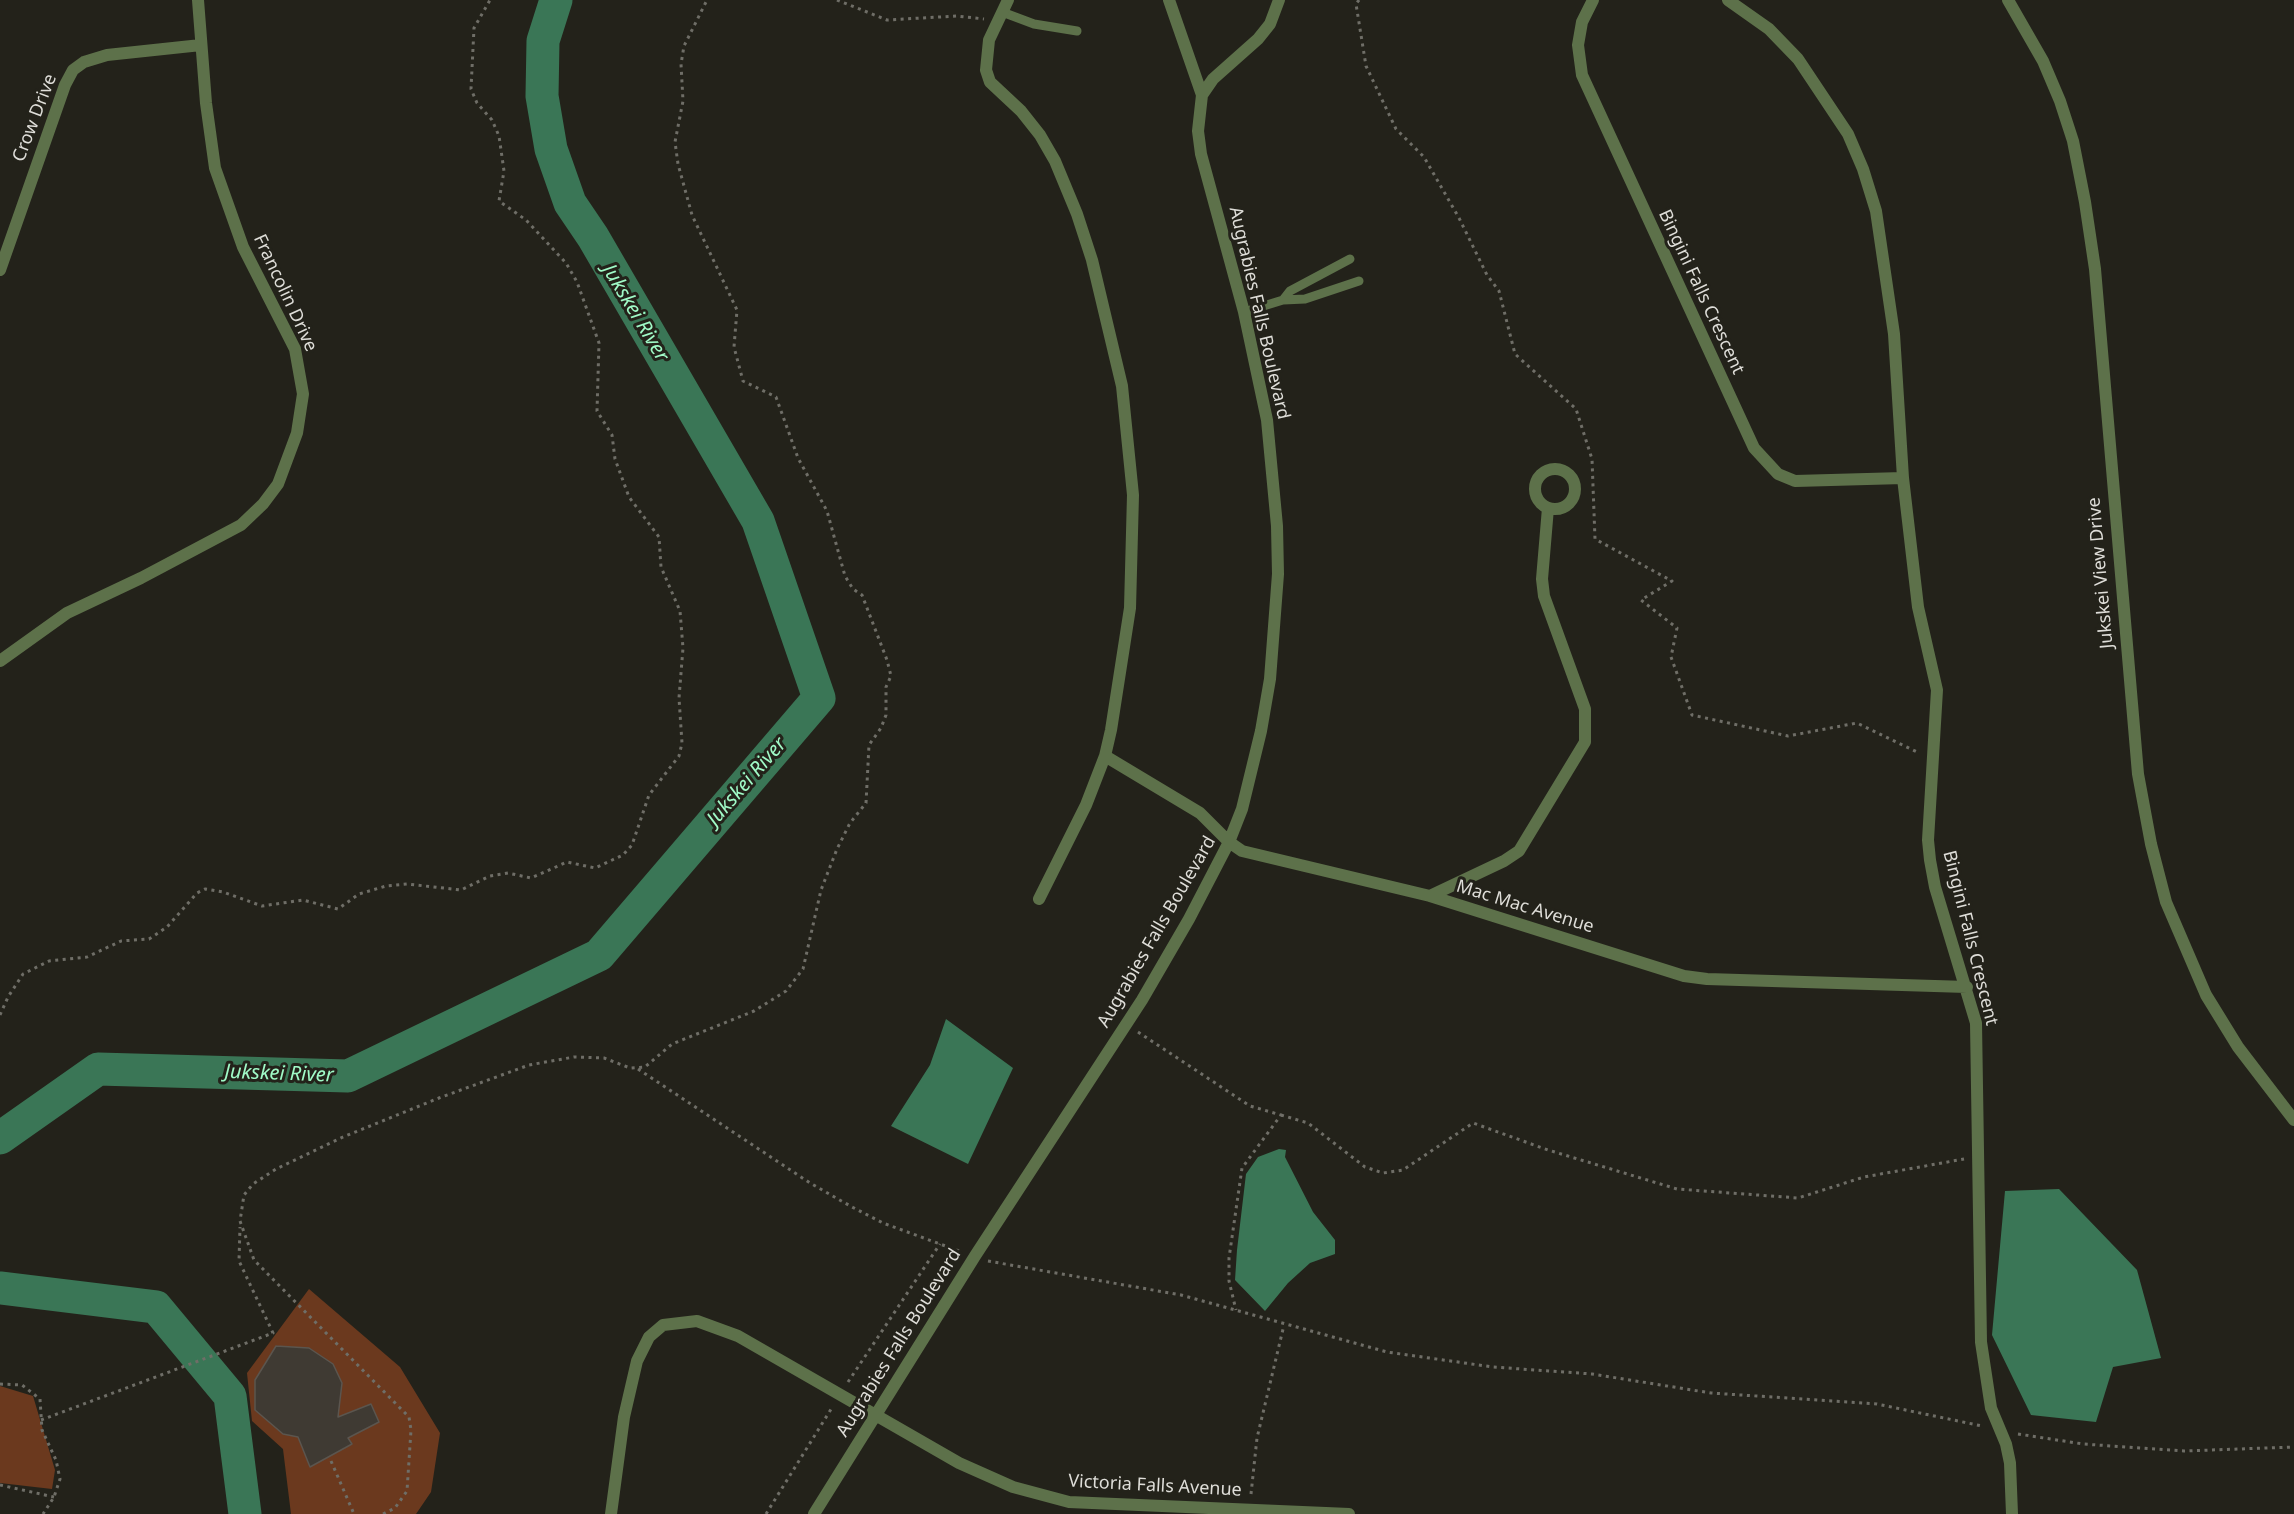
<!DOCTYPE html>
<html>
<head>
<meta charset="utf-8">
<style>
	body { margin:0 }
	canvas { display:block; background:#23221a }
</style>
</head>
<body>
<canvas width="2294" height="1514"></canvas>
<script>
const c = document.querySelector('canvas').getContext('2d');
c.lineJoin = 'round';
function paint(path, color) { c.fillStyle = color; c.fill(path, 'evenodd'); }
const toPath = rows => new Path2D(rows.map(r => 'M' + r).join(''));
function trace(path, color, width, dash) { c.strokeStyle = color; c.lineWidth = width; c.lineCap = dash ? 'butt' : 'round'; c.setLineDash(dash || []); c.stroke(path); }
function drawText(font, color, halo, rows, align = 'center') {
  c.font = font + ' "Noto Sans",sans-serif'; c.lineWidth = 6; c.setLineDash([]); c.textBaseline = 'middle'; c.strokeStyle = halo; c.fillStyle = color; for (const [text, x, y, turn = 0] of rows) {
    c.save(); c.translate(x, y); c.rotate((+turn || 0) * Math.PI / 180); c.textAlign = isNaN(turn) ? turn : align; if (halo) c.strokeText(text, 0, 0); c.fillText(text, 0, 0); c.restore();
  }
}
paint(toPath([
	[309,1289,400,1367,440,1433,431,1492,416,1514,291,1514,283,1449,252,1421,247,1373],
	[0,1386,33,1396,55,1470,52,1489,0,1483]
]), '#6b391e');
paint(toPath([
	[946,1019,1013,1068,968,1164,891,1126,930,1065],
	[1279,1149,1286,1150,1285,1157,1313,1212,1335,1240,1335,1254,1310,1263,1288,1283,1265,1311,1235,1280,1237,1250,1246,1174,1258,1157],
	[2059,1189,2137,1270,2161,1358,2113,1367,2096,1422,2031,1415,1992,1335,2005,1191]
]), '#3a7656');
trace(toPath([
	[0,1138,98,1069,348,1076,599,955,819,698,758,521,593,237,570,203,551,149,542,96,543,41,556,0],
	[0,1288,156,1307,230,1396,245,1514]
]), '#3a7656', 33);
const building = toPath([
	[276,1346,309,1348,333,1364,342,1383,338,1417,371,1404,379,1422,348,1438,352,1444,310,1467,298,1437,283,1434,255,1410,255,1380,276,1346]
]);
paint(building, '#3f3a33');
trace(building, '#5b554e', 1.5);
trace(toPath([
	[837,0,887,20,957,16,984,19],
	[1359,0,1356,4,1366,66,1396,129,1424,157,1459,218,1487,275,1499,291,1515,354,1576,409,1592,459,1595,539,1672,581,1641,600,1677,628,1671,657,1692,715,1788,736,1857,723,1917,752],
	[0,1015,8,997,23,974,49,961,87,957,121,941,149,939,167,927,197,893,205,889,223,892,262,906,303,900,338,909,359,894,386,886,407,884,461,890,490,876,508,873,531,878,567,862,595,868,623,855,632,845,649,795,679,756,682,743,679,698,683,648,680,611,661,567,659,537,629,497,615,459,612,435,597,411,599,343,577,282,566,263,526,220,499,201,504,171,499,136,492,120,477,103,471,89,474,28,490,0],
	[1138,1032,1250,1106,1281,1115,1242,1168,1229,1258,1229,1281,1236,1310],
	[638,1069,810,1183,852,1207,883,1223,959,1251],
	[1281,1115,1308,1123,1365,1167,1383,1173,1403,1170,1473,1123,1548,1150,1677,1189,1798,1198,1864,1177,1964,1159],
	[988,1261,1181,1295,1387,1352,1493,1367,1592,1374,1711,1393,1877,1404,1982,1426],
	[848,1382,940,1244],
	[0,1384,22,1385,40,1399,42,1430,56,1460,60,1479,54,1497,43,1514],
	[41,1420,273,1333,239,1261,240,1227],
	[2018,1434,2083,1444,2184,1451,2294,1447],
	[331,1461,354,1514],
	[0,1485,54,1497],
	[1251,1494,1257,1438,1284,1325],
	[383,1514,395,1508,407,1491,411,1430,409,1417,254,1260,240,1221,244,1195,253,1184,276,1169,343,1137,439,1098,529,1065,574,1057,604,1058,630,1068,645,1067,672,1044,754,1011,786,991,803,969,821,890,837,849,850,823,866,803,869,745,881,728,886,715,886,687,891,676,887,660,862,595,853,589,845,576,827,511,798,458,776,397,743,381,734,347,737,310,692,215,678,164,675,142,683,101,681,64,684,46,707,0],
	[766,1514,833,1406]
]), '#6f6e67', 3, [3, 4.5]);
trace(toPath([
	[1002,12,1034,24,1077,31],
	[1283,300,1290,291,1350,259],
	[1244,312,1283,300,1305,299,1359,281]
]), '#5d714a', 9);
trace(toPath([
	[1008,0,989,40,986,70,990,82,1021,111,1040,135,1055,161,1077,214,1092,260,1122,386,1133,495,1130,608,1111,730,1105,756,1086,805,1039,899],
	[1169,0,1202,95],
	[1593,0,1582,22,1578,45,1582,75,1754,448,1778,474,1795,481,1903,478],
	[1728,0,1769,29,1798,59,1848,134,1863,169,1876,211,1894,334,1903,478,1918,607,1937,690,1928,840,1930,860,1935,887,1976,1023,1981,1342,1991,1408,2006,1444,2010,1463,2012,1514],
	[2008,0,2043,61,2060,101,2073,141,2085,202,2095,269,2138,774,2151,844,2166,902,2206,995,2238,1047,2294,1120],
	[0,270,65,85,73,70,84,62,107,55,201,45],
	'1535 489a20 20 0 1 1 40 0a20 20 0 1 1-40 0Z',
	[0,661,67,613,141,578,241,525,263,504,278,484,297,433,303,394,295,349,243,247,215,168,206,103,198,0],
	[1105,756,1200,813,1229,842,1242,851,1430,896,1684,976,1707,979,1967,987],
	[1430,896,1504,861,1519,851,1585,742,1585,709,1544,596,1542,579,1548,508],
	[611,1514,624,1417,637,1361,649,1337,663,1325,697,1321,738,1336,959,1463,1013,1487,1069,1502,1349,1514],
	[814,1514,975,1256,1142,1000,1189,919,1229,842,1242,809,1261,731,1270,679,1278,574,1277,526,1267,420,1244,312,1201,154,1198,131,1202,95,1213,79,1258,39,1270,24,1279,0]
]), '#5d714a', 12);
drawText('18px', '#deddd8', '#23221a', [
	["Crow Drive",35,118,-69],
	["Bingini Falls Crescent",1701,292,65],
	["Francolin Drive",285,293,65],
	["Augrabies Falls Boulevard",1259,313,77],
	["Jukskei View Drive",2101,573,-95],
	["Mac Mac Avenue",1525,907,17],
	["Augrabies Falls Boulevard",1157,932,-60],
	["Bingini Falls Crescent",1970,938,76],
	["Augrabies Falls Boulevard",899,1343,-58],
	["Victoria Falls Avenue",1155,1486,3]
]);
drawText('italic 20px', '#a0fac7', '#23221a', [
	["Jukskei River",635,313,59],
	["Jukskei River",747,782,-49],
	["Jukskei River",279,1074,2]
]);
</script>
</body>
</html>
